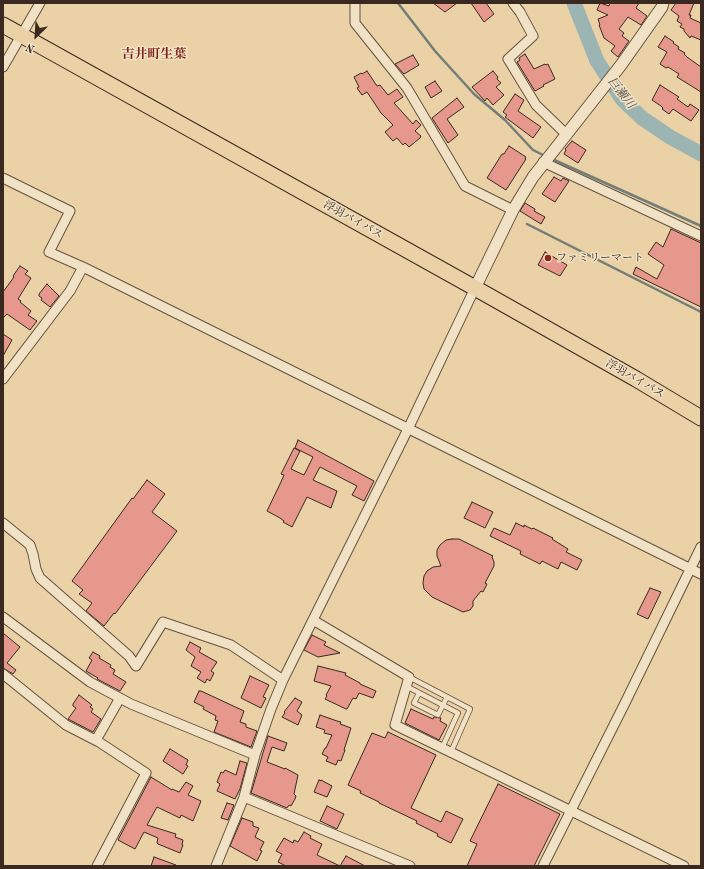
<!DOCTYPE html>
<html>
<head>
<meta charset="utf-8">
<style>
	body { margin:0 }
	#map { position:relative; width:704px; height:869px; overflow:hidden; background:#ead1a6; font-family:"Old Standard TT",serif }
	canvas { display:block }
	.frame { position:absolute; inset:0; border:4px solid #392920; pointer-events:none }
	.north { position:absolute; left:16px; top:16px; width:40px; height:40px; -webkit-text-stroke:3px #f1e1c5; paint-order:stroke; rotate:205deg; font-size:11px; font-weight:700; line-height:16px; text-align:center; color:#392920 }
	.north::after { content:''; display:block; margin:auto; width:14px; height:18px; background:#392920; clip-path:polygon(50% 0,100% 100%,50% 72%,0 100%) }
</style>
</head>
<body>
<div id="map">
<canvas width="704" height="869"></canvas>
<div class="frame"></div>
<div class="north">N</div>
</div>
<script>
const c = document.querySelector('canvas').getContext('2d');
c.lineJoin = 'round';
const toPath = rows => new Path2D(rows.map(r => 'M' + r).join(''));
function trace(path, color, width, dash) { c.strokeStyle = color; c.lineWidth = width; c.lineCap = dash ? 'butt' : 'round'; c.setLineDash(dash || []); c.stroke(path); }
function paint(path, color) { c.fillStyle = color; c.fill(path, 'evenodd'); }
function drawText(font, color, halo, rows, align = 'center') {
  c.font = font + ' "Old Standard TT","Noto Serif JP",serif'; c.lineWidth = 3; c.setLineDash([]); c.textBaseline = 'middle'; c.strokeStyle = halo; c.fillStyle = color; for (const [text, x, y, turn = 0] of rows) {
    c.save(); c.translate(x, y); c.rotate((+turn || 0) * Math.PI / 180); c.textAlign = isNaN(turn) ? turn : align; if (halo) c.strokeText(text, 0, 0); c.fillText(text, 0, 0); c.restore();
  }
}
trace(toPath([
	[398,3,435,51,474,94,505,120,533,150,545,156],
	[552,159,701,226],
	[527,224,701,312]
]), '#747d78', 2.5);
trace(toPath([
	[574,3,597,61,622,99,642,118,670,137,701,154]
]), '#9cb5b2', 15);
const building = toPath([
	[433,3,457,3,445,12,433,3],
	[471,3,486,3,494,14,484,22,471,3],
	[600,3,609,6,610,3,639,3,636,8,647,16,641,25,628,17,619,29,624,33,622,36,629,41,618,57,611,51,615,46,604,38,599,25,600,25,598,19,608,15,597,10,600,3],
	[676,3,694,3,689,15,691,15,690,18,701,23,701,40,691,36,690,38,684,31,684,29,680,27,682,24,677,21,679,16,671,10,676,3],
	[665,36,674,42,673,43,679,47,678,49,685,53,684,54,687,57,701,67,701,92,677,77,679,74,668,67,666,68,660,64,667,52,658,47,665,36],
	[525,54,534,69,545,64,546,65,548,64,555,79,543,85,544,86,535,91,517,62,520,60,519,58,525,54],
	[413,55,419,65,404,74,395,64,413,55],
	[367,71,377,86,380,85,388,95,397,89,403,97,394,103,413,124,416,120,421,125,415,131,421,136,420,138,409,147,405,143,403,145,397,138,393,141,385,132,393,125,381,113,367,92,362,95,357,88,359,87,354,77,361,73,362,74,367,71],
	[493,71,498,77,497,79,501,83,496,87,504,95,493,105,487,98,485,101,472,87,493,71],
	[435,81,442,91,431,98,425,87,435,81],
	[660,85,679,97,677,99,688,107,690,104,699,110,691,121,673,109,669,114,662,109,663,108,661,106,652,100,660,85],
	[515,94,524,100,518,111,541,127,533,138,505,117,507,115,503,112,515,94],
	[457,98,464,107,447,119,458,135,448,143,432,118,457,98],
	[572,141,586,150,578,163,564,154,566,150,565,149,572,141],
	[509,146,526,157,525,159,526,159,506,190,487,178,502,154,504,154,509,146],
	[554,177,561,181,563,178,569,181,555,202,542,194,554,177],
	[525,203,535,209,534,211,545,217,541,224,520,211,525,203],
	[671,229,701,243,701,307,633,274,636,267,657,279,664,265,648,254,656,242,663,247,671,229],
	[545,252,567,265,560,276,538,265,545,252],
	[20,266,28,271,25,274,31,278,18,299,21,301,20,302,31,311,28,315,37,321,30,330,7,314,3,318,3,292,14,277,13,276,20,266],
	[47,284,59,296,50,307,41,300,42,298,39,296,39,294,47,284],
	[3,334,12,340,3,356,3,334],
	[298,440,374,481,364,501,352,495,357,486,320,467,313,480,337,491,331,508,307,497,292,527,283,522,284,521,280,518,267,511,280,484,284,475,281,474,294,448,300,451,291,469,304,475,313,457,295,448,298,440],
	[147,480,165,494,152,512,177,531,115,614,114,613,104,626,86,611,92,603,79,594,83,590,72,581,132,498,133,499,147,480],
	[472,502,493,512,485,528,464,518,472,502],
	[516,523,524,527,524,525,532,529,533,528,553,538,552,539,568,549,566,552,582,560,577,570,561,562,558,569,542,561,540,564,520,554,521,551,490,536,494,528,510,535,516,523],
	[452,539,459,539,493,556,492,557,494,562,494,566,485,583,487,584,483,592,481,591,473,601,473,606,470,610,463,612,432,597,424,589,423,583,424,576,427,571,433,567,441,566,437,556,437,550,440,545,446,540,452,539],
	[650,588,661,592,648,619,637,614,650,588],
	[3,633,20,647,7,663,16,670,13,674,3,668,3,633],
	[312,635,326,642,324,645,340,653,318,657,304,650,312,635],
	[190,642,201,648,199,652,217,662,211,671,214,673,210,681,207,679,205,683,197,678,201,672,191,666,195,657,186,650,190,642],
	[93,652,100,656,99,658,111,665,110,667,115,670,113,674,126,682,120,691,97,679,98,678,86,671,92,660,89,658,93,652],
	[318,666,346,673,345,675,360,683,360,684,376,691,373,698,359,693,356,699,353,698,347,709,346,709,325,699,327,696,326,695,331,686,314,681,318,666],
	[250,676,269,685,263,697,266,698,261,708,241,698,250,676],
	[199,691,201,691,244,711,240,722,246,724,246,727,257,731,251,747,214,732,218,721,215,720,216,716,203,709,204,707,194,702,199,691],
	[79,695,92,705,90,707,93,709,91,712,101,719,93,732,68,719,76,708,73,706,73,704,79,695],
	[295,698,302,702,297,711,302,715,298,725,282,717,285,713,284,712,295,698],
	[411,709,433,719,434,717,441,718,440,721,447,725,439,740,405,723,411,709],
	[320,715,337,721,341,722,340,724,351,728,344,750,345,750,341,761,338,760,336,765,326,761,328,757,322,754,325,748,326,748,332,735,324,733,325,730,316,727,320,715],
	[388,732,436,755,411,808,441,822,446,811,463,819,451,843,437,836,438,834,416,823,417,821,379,803,379,802,360,793,361,791,348,785,372,733,385,738,388,732],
	[268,736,287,743,284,751,272,747,267,762,285,769,285,768,298,775,294,794,296,796,295,799,291,806,289,805,287,808,251,793,268,736],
	[170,749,188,760,186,765,188,766,183,774,163,761,170,749],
	[240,761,247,763,240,789,235,799,217,791,220,784,217,782,221,772,223,773,225,770,236,775,240,761],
	[151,777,172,790,172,789,179,792,186,782,193,786,188,795,201,801,193,821,181,815,180,818,157,807,147,825,176,834,175,837,183,840,182,845,183,845,180,853,158,844,157,843,158,838,144,832,135,849,118,840,151,777],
	[319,780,321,781,321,780,332,786,327,797,314,792,319,780],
	[498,784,560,814,534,866,467,866,477,844,470,841,498,784],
	[227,803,234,805,228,820,221,818,227,803],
	[327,806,344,814,337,829,320,821,327,806],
	[242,818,253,822,253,826,259,828,255,837,264,842,260,850,262,851,257,861,230,846,242,818],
	[304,832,311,836,310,838,322,844,317,855,340,866,286,866,278,862,282,854,276,851,284,838,293,843,294,840,298,842,304,832],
	[346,856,365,866,340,866,346,856],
	[154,857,176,865,175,866,151,866,154,857]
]);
paint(building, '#e7988c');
trace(building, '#392920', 1);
const service = toPath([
	[409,677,470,709,451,752],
	[406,686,458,713,442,748],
	[419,693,414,703,438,715,447,697]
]);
const minor = toPath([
	[355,3,355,23,407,88,465,186,513,210],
	[513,3,520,12,533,36,508,59,536,105,566,134],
	[3,67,40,3],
	[543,162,701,236],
	[3,178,70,211,49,252,83,267,701,574],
	[3,379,70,291,83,267],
	[3,523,30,545,33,554,36,569,40,578,129,656,136,666,163,622,231,645,283,680],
	[3,617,90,682,131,704,255,755],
	[313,620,409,677,395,725,684,866],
	[3,674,66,725,99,742,146,773,97,866],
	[96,740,120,698],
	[244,797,410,866],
	[216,866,244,797,255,755,271,709,283,680,408,429,475,288],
	[543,866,625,703,701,547]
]);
const tertiary = toPath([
	[475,288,513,210,533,177,621,65,662,7,663,3]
]);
const trunk = toPath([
	[3,25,475,288,636,379,701,418]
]);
trace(service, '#655342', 6);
trace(minor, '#655342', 11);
trace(tertiary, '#655342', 13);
trace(trunk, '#392920', 17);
trace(service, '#f1e1c5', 4.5);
trace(minor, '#f1e1c5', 9);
trace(tertiary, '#f1e1c5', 11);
trace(trunk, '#ead1a6', 15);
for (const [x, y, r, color] of [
	[548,258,4,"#8f2418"]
]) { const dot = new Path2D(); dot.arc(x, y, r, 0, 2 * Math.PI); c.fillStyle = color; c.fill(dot); trace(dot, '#f1e1c5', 1.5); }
drawText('11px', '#392920', '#f1e1c5', [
	["浮羽バイパス",353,220,29],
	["浮羽バイパス",635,379,30]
]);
drawText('11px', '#392920', '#f1e1c5', [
	["ファミリーマート",556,258]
], 'left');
drawText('italic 12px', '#524c44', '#f1e1c5', [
	["巨瀬川",621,93,52]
]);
drawText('bold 13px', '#7a1f14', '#f1e1c5', [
	["吉井町生葉",154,55]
]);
</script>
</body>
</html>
